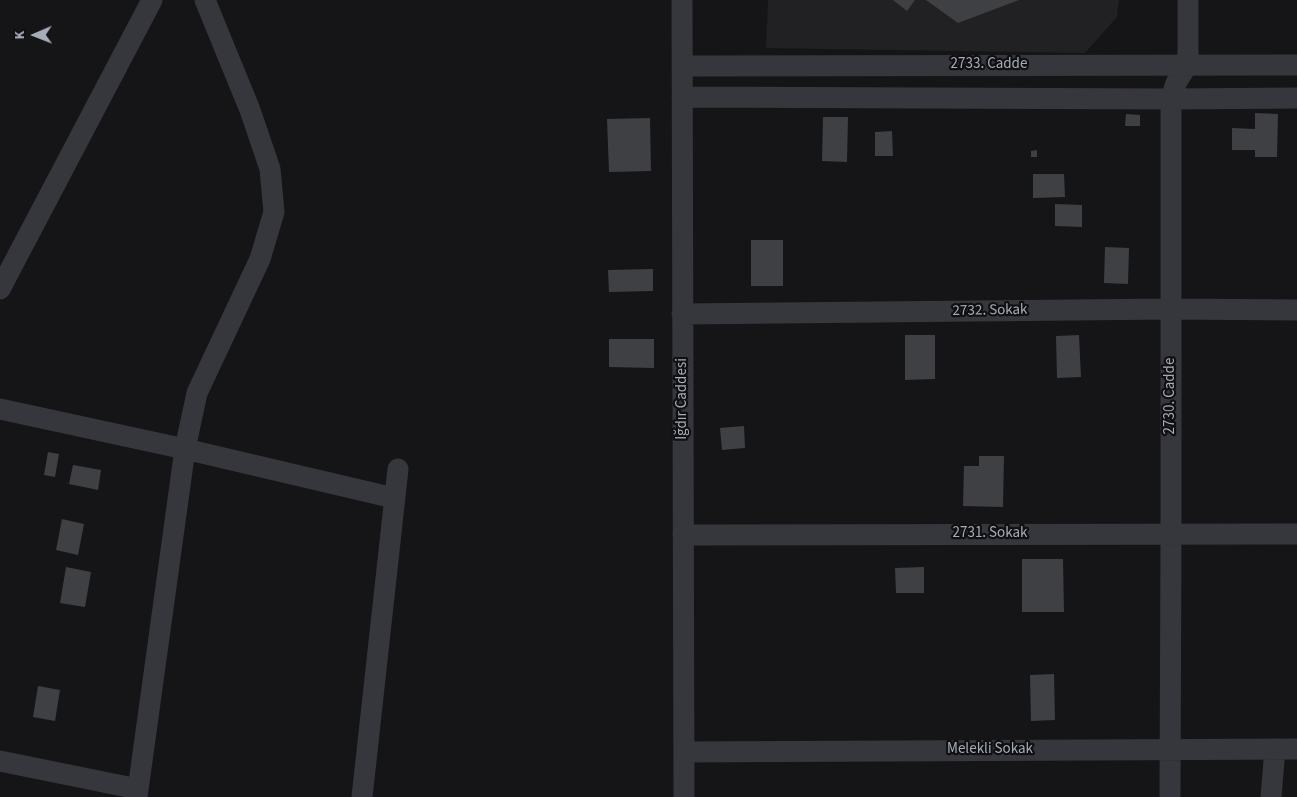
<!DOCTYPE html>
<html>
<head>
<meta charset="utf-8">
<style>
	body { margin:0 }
	#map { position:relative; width:1297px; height:797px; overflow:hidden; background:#151517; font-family:"Source Sans 3",sans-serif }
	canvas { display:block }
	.north { position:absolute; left:10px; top:10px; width:50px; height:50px; -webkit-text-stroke:4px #101012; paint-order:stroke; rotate:269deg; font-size:14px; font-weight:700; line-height:20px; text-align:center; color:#a6acb8 }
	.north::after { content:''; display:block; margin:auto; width:18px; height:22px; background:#a6acb8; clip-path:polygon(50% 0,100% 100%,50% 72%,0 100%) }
</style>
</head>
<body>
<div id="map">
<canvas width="1297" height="797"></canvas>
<div class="north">K</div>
</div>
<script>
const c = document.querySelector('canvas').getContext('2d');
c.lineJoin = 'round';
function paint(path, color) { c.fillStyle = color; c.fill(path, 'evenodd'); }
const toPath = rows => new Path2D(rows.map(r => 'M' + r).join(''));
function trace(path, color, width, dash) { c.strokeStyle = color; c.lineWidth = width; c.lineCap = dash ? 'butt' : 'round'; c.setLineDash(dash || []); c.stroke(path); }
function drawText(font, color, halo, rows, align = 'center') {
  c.font = font + ' "Source Sans 3",sans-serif'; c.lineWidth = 4.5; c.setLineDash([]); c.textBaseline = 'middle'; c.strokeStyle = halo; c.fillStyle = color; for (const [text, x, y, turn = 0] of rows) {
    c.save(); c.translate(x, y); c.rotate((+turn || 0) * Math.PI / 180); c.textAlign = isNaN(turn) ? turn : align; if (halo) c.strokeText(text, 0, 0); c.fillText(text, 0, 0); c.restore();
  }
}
paint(toPath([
	[768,0,1119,0,1117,17,1085,53,766,48]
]), '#212124');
paint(toPath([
	[893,0,915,0,907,11],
	[926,0,1019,0,958,23],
	[1255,113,1278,114,1277,157,1255,157,1255,150,1232,150,1232,128,1255,129],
	[1126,114,1140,115,1140,126,1125,126],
	[823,117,848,117,847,162,822,161],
	[650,118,651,171,609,172,607,119],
	[892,131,893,156,875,156,875,132],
	[1037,150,1037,157,1031,157,1031,151],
	[1033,174,1064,174,1065,197,1033,198],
	[1055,204,1082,205,1082,227,1055,226],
	[751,240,783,240,783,286,751,286],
	[1105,247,1129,248,1128,284,1104,283],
	[653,269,653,291,609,292,608,270],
	[905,335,935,335,935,379,905,380],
	[1079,335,1081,377,1057,378,1056,336],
	[609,339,654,339,654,368,609,367],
	[744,426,745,448,722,450,720,428],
	[48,452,59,454,55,477,44,475],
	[979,456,1004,456,1003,507,963,506,964,466,979,466],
	[73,465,101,470,98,490,69,484],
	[62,519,84,524,78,555,56,550],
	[1022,559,1063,559,1064,612,1022,612],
	[66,567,91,572,85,607,60,603],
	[924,567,924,593,896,593,895,568],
	[1054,674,1055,720,1031,721,1030,675],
	[38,686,60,690,55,721,33,717]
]), '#3f4044');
trace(toPath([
	[682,0,684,797],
	[682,66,1297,65],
	[682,97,1171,99,1297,98],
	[0,289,152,0],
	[682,314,1171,309,1297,310],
	[0,409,185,449,394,498],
	[683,535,1297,534],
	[684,752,1297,749],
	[0,761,138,789],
	[137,797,185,449,197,393,260,259,274,212,270,169,250,110,205,0],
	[362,797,398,469],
	[1170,797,1171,534,1171,99,1176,83,1188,64,1188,0],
	[1271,797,1275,749]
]), '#36373c', 21);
drawText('15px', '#a6acb8', '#101012', [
	["2733. Cadde",989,65],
	["2732. Sokak",990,311,-1],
	["2730. Cadde",1171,396,-90],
	["Iğdır Caddesi",683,399,-90],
	["2731. Sokak",990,534],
	["Melekli Sokak",990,750]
]);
</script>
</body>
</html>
